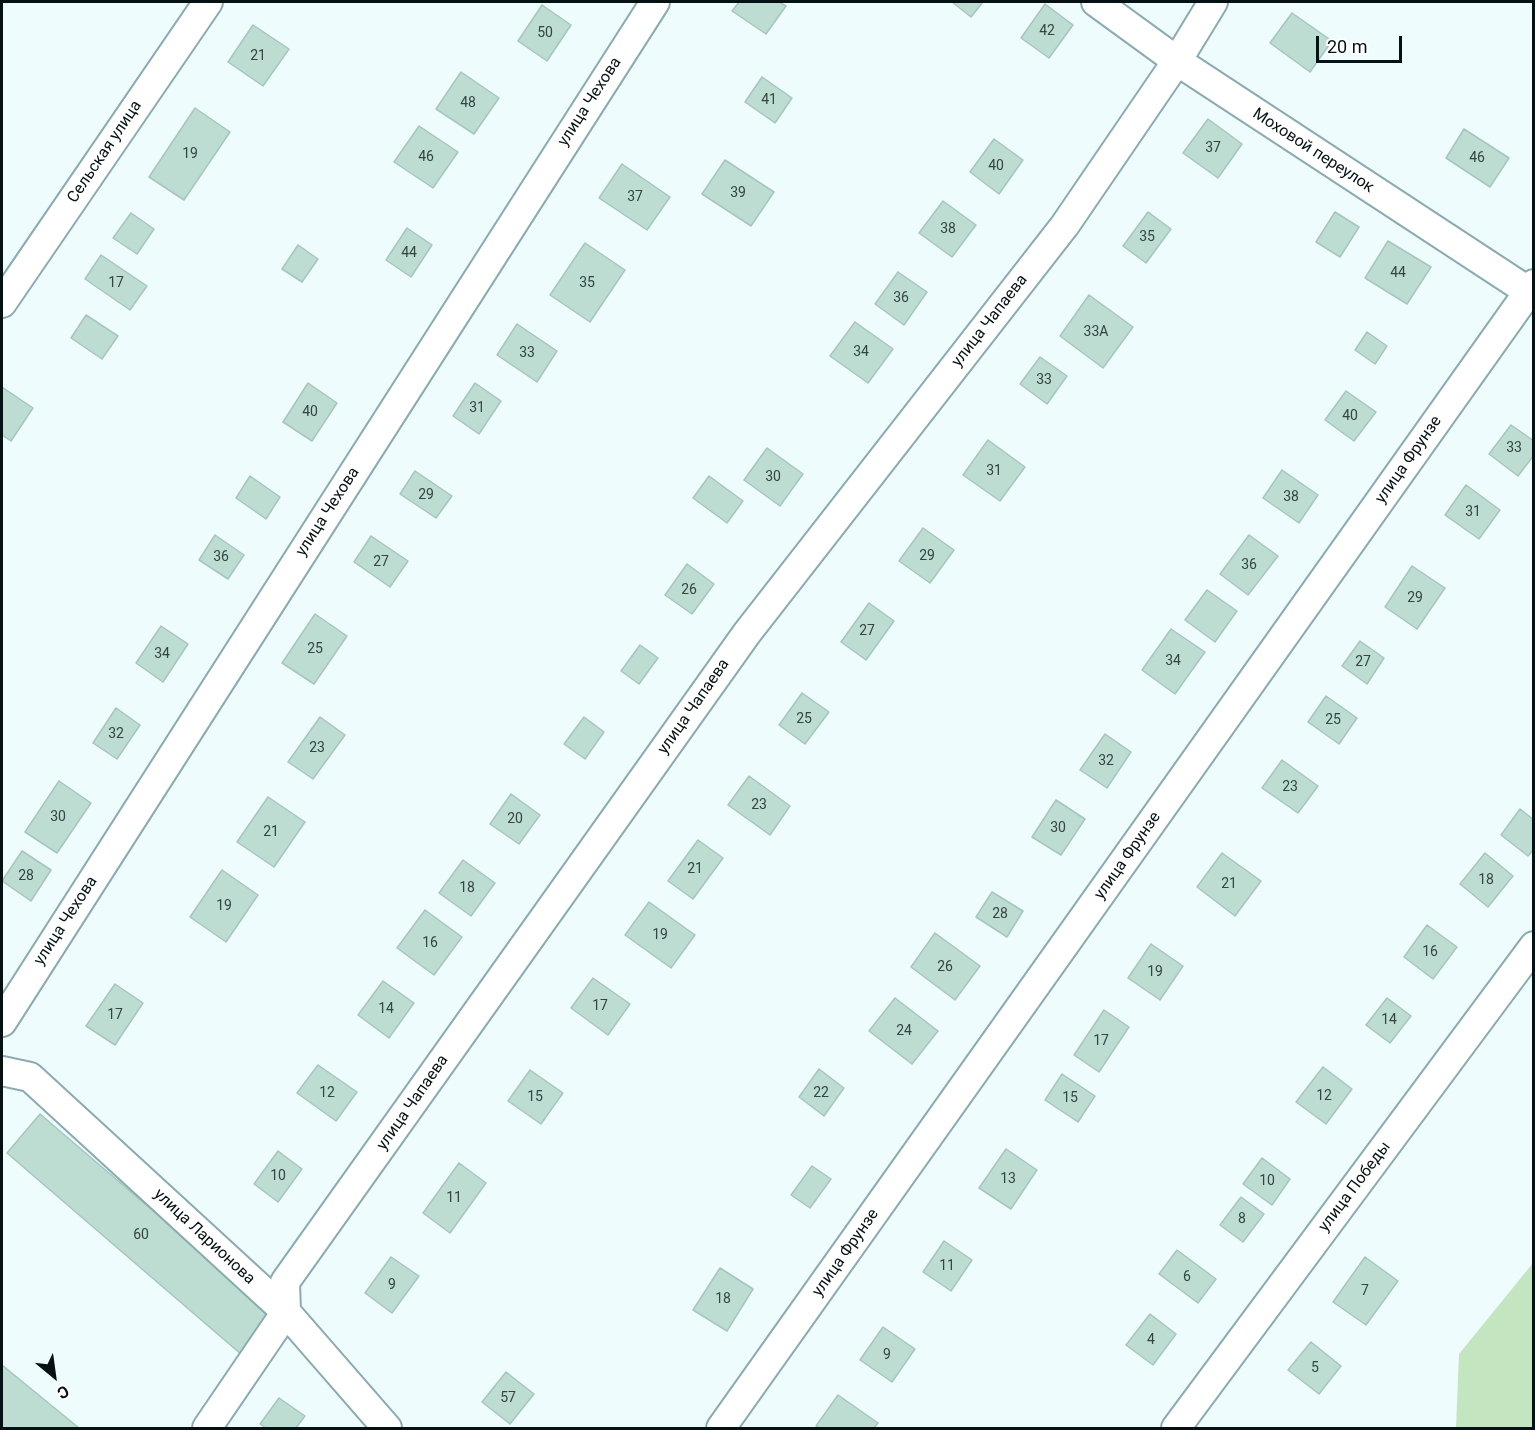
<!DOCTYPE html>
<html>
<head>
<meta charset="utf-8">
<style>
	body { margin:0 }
	#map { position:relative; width:1535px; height:1430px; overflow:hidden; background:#effcfe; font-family:Roboto,sans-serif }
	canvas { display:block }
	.frame { position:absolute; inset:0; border:3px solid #051113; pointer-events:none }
	.north { position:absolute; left:24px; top:1346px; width:60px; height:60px; -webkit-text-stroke:4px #fff; paint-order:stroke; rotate:151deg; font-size:16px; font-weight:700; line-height:24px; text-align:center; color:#051113 }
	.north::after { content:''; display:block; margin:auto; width:21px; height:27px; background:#051113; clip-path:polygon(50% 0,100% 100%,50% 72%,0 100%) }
	.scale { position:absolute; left:1316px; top:36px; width:86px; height:27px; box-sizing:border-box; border:3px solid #051113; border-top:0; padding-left:8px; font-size:18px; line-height:21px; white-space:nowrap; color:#051113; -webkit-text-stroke:4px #fff; paint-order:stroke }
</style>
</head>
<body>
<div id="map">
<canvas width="1535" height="1430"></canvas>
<div class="frame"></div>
<div class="north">С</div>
<div class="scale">20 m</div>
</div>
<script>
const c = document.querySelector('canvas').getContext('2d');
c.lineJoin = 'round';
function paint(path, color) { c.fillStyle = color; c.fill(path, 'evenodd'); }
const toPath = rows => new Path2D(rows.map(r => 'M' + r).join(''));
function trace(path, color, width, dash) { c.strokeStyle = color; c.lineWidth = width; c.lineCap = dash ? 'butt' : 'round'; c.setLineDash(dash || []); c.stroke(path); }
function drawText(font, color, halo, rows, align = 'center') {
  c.font = font + ' Roboto,sans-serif'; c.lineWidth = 5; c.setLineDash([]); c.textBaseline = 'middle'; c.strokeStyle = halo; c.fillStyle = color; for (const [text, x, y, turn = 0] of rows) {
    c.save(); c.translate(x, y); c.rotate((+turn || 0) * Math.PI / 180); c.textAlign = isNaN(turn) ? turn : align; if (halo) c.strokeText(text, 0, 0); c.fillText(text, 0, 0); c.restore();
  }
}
paint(toPath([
	[1533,1263,1533,1428,1456,1428,1459,1354]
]), '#c3e5c0');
const building = toPath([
	[739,2,779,2,786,6,766,34,732,11,739,2],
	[952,2,983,2,971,17,952,2],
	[1045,4,1073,25,1049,58,1021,38,1045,4],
	[542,5,571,25,547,61,518,41,542,5],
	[1292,13,1332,41,1310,72,1270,43,1292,13],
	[253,25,289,49,263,86,228,62,253,25],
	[461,72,499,98,474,134,436,109,461,72],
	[762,77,792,98,775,123,745,102,762,77],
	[195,108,230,132,184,200,149,177,195,108],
	[1208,119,1242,144,1218,178,1183,153,1208,119],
	[419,126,458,152,433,188,394,162,419,126],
	[1464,129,1509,158,1490,187,1446,158,1464,129],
	[994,139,1023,160,999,194,970,172,994,139],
	[725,160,774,192,751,226,702,194,725,160],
	[622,164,670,197,647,230,599,198,622,164],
	[943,201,976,225,952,257,919,233,943,201],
	[1148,212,1171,229,1146,263,1123,246,1148,212],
	[1335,212,1359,227,1340,257,1316,242,1335,212],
	[131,213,154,229,137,254,113,238,131,213],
	[407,228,432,245,411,277,386,260,407,228],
	[1388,241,1431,267,1407,304,1365,278,1388,241],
	[585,243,625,270,590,322,550,295,585,243],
	[298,245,318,259,302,282,282,269,298,245],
	[101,255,147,286,130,310,85,279,101,255],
	[898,272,927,292,904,325,875,304,898,272],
	[1089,295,1133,327,1103,368,1060,336,1089,295],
	[86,315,118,336,102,359,71,338,86,315],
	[855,322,893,349,868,383,830,356,855,322],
	[517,324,557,351,537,382,497,355,517,324],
	[1367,332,1387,346,1375,364,1355,350,1367,332],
	[1040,357,1067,376,1047,404,1020,384,1040,357],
	[308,383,337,403,312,441,283,422,308,383],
	[475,383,501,401,479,434,453,416,475,383],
	[2,387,33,408,11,441,2,435,2,387],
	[1346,391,1376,412,1354,441,1325,420,1346,391],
	[1511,425,1534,441,1534,455,1518,476,1489,454,1511,425],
	[988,440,1025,467,1000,501,963,475,988,440],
	[767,448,803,474,780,506,744,480,767,448],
	[1282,470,1318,495,1299,523,1263,498,1282,470],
	[415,471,452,496,436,518,400,494,415,471],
	[250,476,280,497,266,519,236,498,250,476],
	[709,476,743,501,727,523,693,498,709,476],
	[1466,485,1500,510,1479,539,1445,515,1466,485],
	[923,528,954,550,930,583,899,561,923,528],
	[215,535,244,555,228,579,199,560,215,535],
	[1249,535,1278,556,1248,595,1220,574,1249,535],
	[371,536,408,561,390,587,354,562,371,536],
	[687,564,714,584,692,614,665,595,687,564],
	[1412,566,1445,588,1417,629,1385,607,1412,566],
	[1207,590,1237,611,1215,642,1185,620,1207,590],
	[869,603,894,621,866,660,841,642,869,603],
	[315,614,347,636,314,684,282,663,315,614],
	[161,626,188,644,163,682,136,663,161,626],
	[1171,629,1205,652,1175,694,1142,670,1171,629],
	[1360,641,1384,658,1367,684,1342,666,1360,641],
	[640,645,658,658,639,684,621,671,640,645],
	[802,693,829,712,805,744,779,725,802,693],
	[1326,696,1357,718,1339,744,1308,722,1326,696],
	[116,708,140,725,117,759,93,743,116,708],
	[320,717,345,735,313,779,288,762,320,717],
	[584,717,604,732,585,759,564,744,584,717],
	[1105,734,1131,752,1107,788,1080,770,1105,734],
	[1282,760,1318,786,1298,813,1262,788,1282,760],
	[749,776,790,806,770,835,728,805,749,776],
	[59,781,91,803,57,853,25,832,59,781],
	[511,794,540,815,519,844,490,824,511,794],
	[268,797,305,822,274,867,237,842,268,797],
	[1056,800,1085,819,1061,855,1032,837,1056,800],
	[1520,809,1534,820,1534,849,1528,856,1501,835,1520,809],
	[698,840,723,858,693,899,668,881,698,840],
	[22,851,51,870,31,901,2,881,22,851],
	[1222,853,1261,881,1235,916,1197,887,1222,853],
	[1485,853,1513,876,1488,907,1460,884,1485,853],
	[463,860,495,883,471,916,439,893,463,860],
	[222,870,258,895,226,942,190,917,222,870],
	[992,892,1023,911,1007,937,976,917,992,892],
	[649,902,695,935,671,968,625,935,649,902],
	[425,910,462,937,434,975,397,948,425,910],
	[1427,925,1457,947,1433,979,1404,957,1427,925],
	[935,933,980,966,955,1000,911,967,935,933],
	[1151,944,1183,966,1160,1000,1128,978,1151,944],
	[593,978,630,1004,608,1035,571,1008,593,978],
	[383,981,414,1003,389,1038,358,1015,383,981],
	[115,984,143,1003,115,1045,86,1026,115,984],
	[895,998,938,1031,912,1064,869,1031,895,998],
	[1387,998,1411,1016,1390,1043,1366,1025,1387,998],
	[1104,1010,1129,1027,1099,1072,1074,1055,1104,1010],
	[318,1065,357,1092,336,1121,297,1093,318,1065],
	[1323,1067,1352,1089,1326,1124,1296,1102,1323,1067],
	[819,1069,844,1088,824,1116,799,1097,819,1069],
	[530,1070,563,1093,541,1124,508,1101,530,1070],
	[1062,1074,1095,1096,1078,1122,1045,1100,1062,1074],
	[40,1114,276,1316,242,1355,7,1153,40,1114],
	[1006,1149,1037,1170,1011,1209,979,1188,1006,1149],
	[278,1151,302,1169,278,1202,254,1184,278,1151],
	[1262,1158,1290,1179,1272,1205,1243,1184,1262,1158],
	[459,1163,486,1183,450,1233,423,1213,459,1163],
	[812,1166,831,1179,810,1208,791,1195,812,1166],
	[1241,1197,1264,1214,1243,1242,1220,1225,1241,1197],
	[944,1241,972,1260,951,1291,923,1272,944,1241],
	[1177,1250,1216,1279,1198,1303,1159,1274,1177,1250],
	[391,1257,419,1276,392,1313,365,1293,391,1257],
	[1365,1257,1398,1281,1366,1325,1333,1302,1365,1257],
	[720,1268,753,1289,727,1331,693,1310,720,1268],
	[1150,1314,1176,1334,1153,1365,1126,1345,1150,1314],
	[883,1327,915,1349,892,1382,860,1360,883,1327],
	[1311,1342,1341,1366,1319,1394,1288,1370,1311,1342],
	[2,1365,79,1428,2,1428,2,1365],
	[506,1372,534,1394,510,1424,482,1402,506,1372],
	[838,1395,878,1423,874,1428,819,1428,816,1426,838,1395],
	[279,1398,305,1416,296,1428,266,1428,260,1424,279,1398]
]);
paint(building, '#bdddd3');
trace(building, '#a6c6bc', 1.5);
const minor = toPath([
	[1096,2,1177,61,1534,295],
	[2,303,208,2],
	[2,1022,655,2],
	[2,1071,30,1077,286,1312,387,1428],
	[207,1428,286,1312,285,1282,747,633,1065,225,1177,61,1213,2],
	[721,1428,1534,284],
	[1176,1428,1534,946]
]);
trace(minor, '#8aabb0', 32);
trace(minor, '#fff', 28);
drawText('14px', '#334443', null, [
	["42",1047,31],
	["50",545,33],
	["21",258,56],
	["41",769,100],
	["48",468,103],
	["37",1213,148],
	["19",190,154],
	["46",426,157],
	["46",1477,158],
	["40",996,166],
	["39",738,193],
	["37",635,197],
	["38",948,229],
	["35",1147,237],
	["44",409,253],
	["44",1398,273],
	["17",116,283],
	["35",587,283],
	["36",901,298],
	["33А",1096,332],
	["34",861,352],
	["33",527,353],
	["33",1044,380],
	["31",477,408],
	["40",310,412],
	["40",1350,416],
	["33",1514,448],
	["31",994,471],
	["30",773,477],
	["29",426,495],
	["38",1291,497],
	["31",1473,512],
	["29",927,556],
	["36",221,557],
	["27",381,562],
	["36",1249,565],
	["26",689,590],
	["29",1415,598],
	["27",867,631],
	["25",315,649],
	["34",162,654],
	["34",1173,661],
	["27",1363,662],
	["25",804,719],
	["25",1333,720],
	["32",116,734],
	["23",317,748],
	["32",1106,761],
	["23",1290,787],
	["23",759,805],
	["30",58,817],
	["20",515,819],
	["30",1058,828],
	["21",271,832],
	["21",695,869],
	["28",26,876],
	["18",1486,880],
	["21",1229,884],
	["18",467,888],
	["19",224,906],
	["28",1000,914],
	["19",660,935],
	["16",430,943],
	["16",1430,952],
	["26",945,967],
	["19",1155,972],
	["17",600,1006],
	["14",386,1009],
	["17",115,1015],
	["14",1389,1020],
	["24",904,1031],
	["17",1101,1041],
	["12",327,1093],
	["22",821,1093],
	["12",1324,1096],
	["15",535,1097],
	["15",1070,1098],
	["10",278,1176],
	["13",1008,1179],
	["10",1267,1181],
	["11",454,1198],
	["8",1242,1219],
	["60",141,1235],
	["11",947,1266],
	["6",1187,1277],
	["9",392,1285],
	["7",1365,1291],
	["18",723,1299],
	["4",1151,1340],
	["9",887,1355],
	["5",1315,1368],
	["57",508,1398]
]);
drawText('16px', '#051113', '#fff', [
	["улица Чехова",590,102,-57],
	["Моховой переулок",1313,151,33],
	["Сельская улица",105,152,-56],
	["улица Чапаева",990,321,-52],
	["улица Фрунзе",1409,460,-55],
	["улица Чехова",328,512,-57],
	["улица Чапаева",694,707,-55],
	["улица Фрунзе",1128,856,-55],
	["улица Чехова",66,921,-57],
	["улица Чапаева",413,1103,-55],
	["улица Победы",1355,1187,-53],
	["улица Ларионова",204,1237,43],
	["улица Фрунзе",846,1253,-55]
]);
</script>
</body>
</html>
